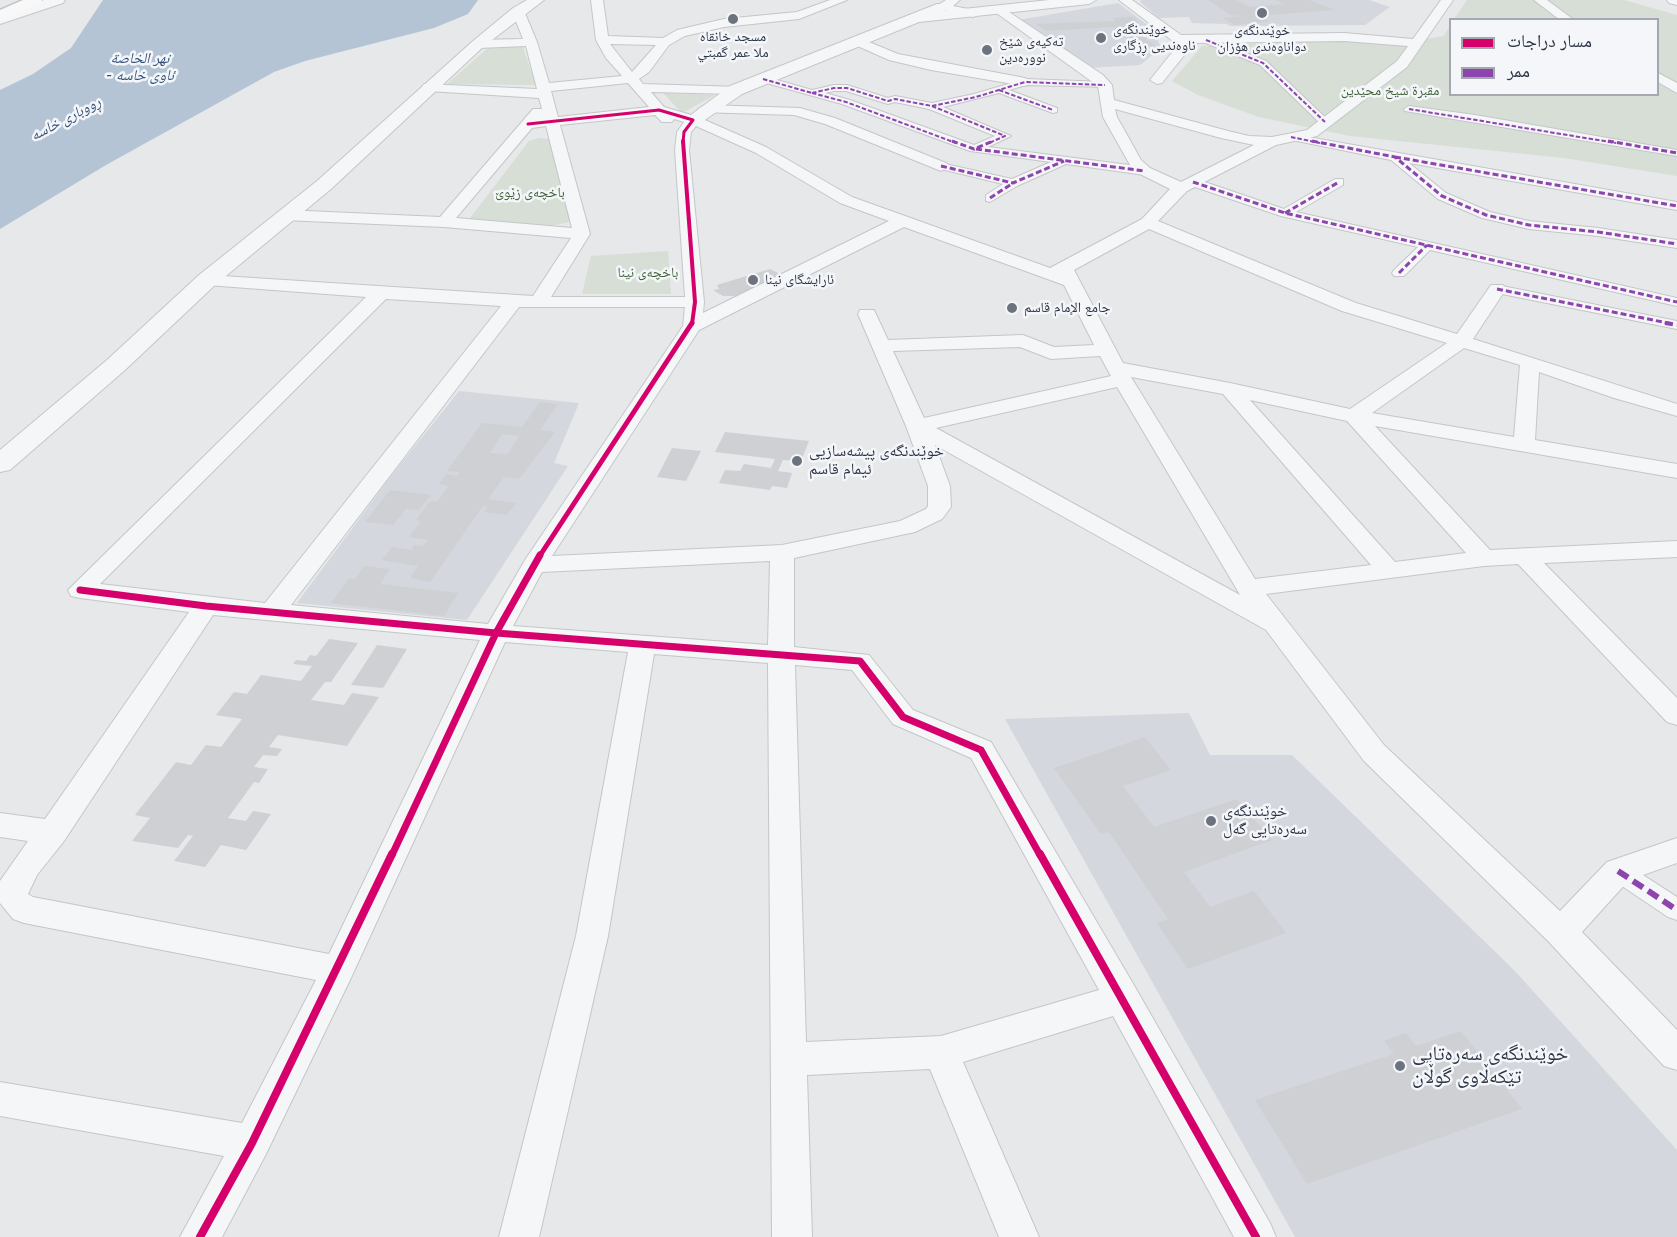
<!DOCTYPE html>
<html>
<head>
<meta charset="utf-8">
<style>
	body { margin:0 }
	#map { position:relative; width:1677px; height:1237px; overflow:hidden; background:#e6e8ea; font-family:"Fira Sans","Noto Naskh Arabic",sans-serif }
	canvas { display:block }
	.legend { position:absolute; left:1449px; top:18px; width:210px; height:78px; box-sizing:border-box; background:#f4f6f9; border:2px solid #a4a8b1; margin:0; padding:8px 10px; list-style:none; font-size:18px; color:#2b3445 }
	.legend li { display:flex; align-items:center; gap:12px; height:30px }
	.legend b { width:30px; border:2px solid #a4a8b1 }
</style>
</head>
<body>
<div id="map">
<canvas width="1677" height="1237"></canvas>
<ul class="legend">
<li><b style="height:8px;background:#d6006c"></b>مسار دراجات</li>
<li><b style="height:8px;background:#8e44ad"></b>ممر</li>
</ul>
</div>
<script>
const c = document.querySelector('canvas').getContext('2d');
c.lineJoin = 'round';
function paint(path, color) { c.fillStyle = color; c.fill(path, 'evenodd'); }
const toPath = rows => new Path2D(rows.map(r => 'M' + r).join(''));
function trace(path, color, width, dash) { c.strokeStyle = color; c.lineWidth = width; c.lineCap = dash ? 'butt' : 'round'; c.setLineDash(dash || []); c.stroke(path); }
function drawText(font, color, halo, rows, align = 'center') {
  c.font = font + ' "Fira Sans","Noto Naskh Arabic",sans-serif'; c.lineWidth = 5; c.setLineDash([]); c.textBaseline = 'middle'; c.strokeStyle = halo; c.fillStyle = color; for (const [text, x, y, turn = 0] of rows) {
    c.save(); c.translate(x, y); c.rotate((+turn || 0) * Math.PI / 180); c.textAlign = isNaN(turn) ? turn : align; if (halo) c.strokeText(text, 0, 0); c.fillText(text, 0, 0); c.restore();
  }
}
paint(toPath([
	[1141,0,1369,0,1390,7,1365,25,1230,26,1227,24,1192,23,1189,17,1159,18,1140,2],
	[1118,3,1153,29,1161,48,1140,65,1089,68,1018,20],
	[459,391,579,403,554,463,568,466,467,620,297,603,391,476],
	[1189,713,1210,755,1292,755,1514,970,1677,1150,1677,1237,1295,1237,1005,719]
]), '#d4d7dd');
paint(toPath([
	[1467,0,1624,0,1677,15,1677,176,1564,158,1350,136,1259,117,1198,95,1172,81,1202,46,1336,40,1398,43,1444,36,1450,25,1450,94,1658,94,1658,20,1454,19],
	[522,45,536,85,447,84,489,47],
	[663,93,715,95,682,113],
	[539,138,550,139,571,219,569,222,547,227,467,222,529,141],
	[668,251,671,294,582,294,591,256]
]), '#d6ded6');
paint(toPath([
	[103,0,478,0,468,14,434,28,305,61,274,72,106,165,0,229,0,90,33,74,71,48]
]), '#b4c4d5');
paint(toPath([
	[1208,0,1236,0,1250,7,1284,4,1276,0,1309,0,1335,10,1258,16,1269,21,1235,25,1223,18,1243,16,1230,15],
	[1123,17,1133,17,1139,22,1136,22,1139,25,1131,26,1155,46,1138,47,1114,27,1046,31,1036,24,1116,21,1113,18],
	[770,269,782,275,736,296,723,296,713,290,719,289,717,285],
	[540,402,558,404,540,430,555,432,519,479,504,477,488,499,516,503,507,515,484,512,488,507,483,506,430,582,410,578,418,566,382,560,392,547,411,550,414,545,423,546,428,540,409,537,421,521,416,520,430,501,437,502,449,486,439,484,446,474,457,476,460,472,447,471,482,423,522,427],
	[502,434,519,436,508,454,490,453],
	[725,432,809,441,801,461,783,460,778,471,792,473,787,488,772,486,770,490,719,483,725,470,740,471,744,464,771,468,775,459,715,452],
	[672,448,701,451,686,481,657,477],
	[390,490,431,495,419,510,406,509,393,525,365,522],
	[364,566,390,569,380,584,458,593,444,616,331,603,349,578,355,579],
	[329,639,358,643,331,682,325,682,311,700,344,705,352,693,379,697,347,746,278,735,269,747,282,749,277,756,263,755,254,767,268,769,259,783,254,782,228,818,246,821,253,811,271,814,246,850,221,845,205,867,174,861,193,836,188,835,178,848,132,841,150,818,135,815,176,762,191,765,206,745,221,747,242,719,216,715,234,692,247,694,261,675,301,681,312,666,293,664,296,660,306,661,310,655,316,656],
	[377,645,407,649,383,688,351,685],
	[1145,737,1171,770,1123,786,1154,827,1237,799,1272,840,1184,872,1210,907,1254,891,1286,933,1188,969,1157,923,1168,919,1109,832,1101,834,1054,768],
	[1461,1031,1522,1109,1307,1184,1255,1100,1394,1054,1384,1041,1406,1033,1416,1046]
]), '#ced0d3');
const pedestrian = toPath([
	[1203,38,1209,38,1266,61,1330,122,1329,124,1321,124,1260,65,1203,42,1203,38],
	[763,76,812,90,834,85,847,85,888,98,895,96,932,103,974,94,1025,79,1105,82,1109,83,1109,87,1026,85,1009,90,1057,108,1057,112,1053,113,999,93,943,107,1011,136,988,147,1145,167,1151,171,1145,175,1066,164,1017,186,990,202,986,201,986,195,1003,184,937,168,935,166,941,163,1012,179,1051,162,970,151,842,104,759,81,759,77,763,76],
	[834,91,846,91,888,104,895,102,929,109,995,136,974,145,850,100,825,93,834,91],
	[1409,106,1475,115,1677,150,1677,156,1405,111,1404,109,1409,106],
	[1291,134,1677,202,1677,210,1409,163,1446,193,1490,212,1529,221,1598,228,1677,240,1677,248,1598,236,1529,229,1482,218,1438,199,1391,160,1287,139,1285,137,1291,134],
	[1193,178,1284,209,1335,179,1343,179,1343,185,1296,212,1677,298,1677,306,1430,250,1404,276,1394,276,1392,273,1394,270,1418,247,1281,216,1189,185,1189,179,1193,178],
	[1497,285,1677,321,1677,329,1492,292,1490,289,1497,285],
	[1618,861,1626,864,1677,897,1677,920,1668,917,1610,878,1606,871,1610,864,1618,861]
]);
const minor = toPath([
	[591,0,603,0,608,36,663,38,677,30,724,19,797,12,830,0,847,0,799,19,724,27,685,36,669,45,649,72,639,79,643,84,741,87,743,90,741,93,736,94,651,92,664,107,698,117,766,147,852,197,1050,268,1142,219,1170,189,1140,174,1130,165,1103,117,1098,86,995,12,995,8,1003,8,1103,75,1112,85,1114,100,1228,131,1249,136,1272,137,1307,130,1397,61,1408,46,1344,41,1194,43,1162,83,1157,84,1150,80,1178,45,1119,0,1132,0,1181,35,1344,33,1413,39,1441,0,1453,0,1407,67,1317,136,1276,145,1187,191,1158,221,1356,303,1457,334,1491,285,1503,285,1506,289,1473,339,1677,404,1677,416,1614,398,1539,372,1535,440,1677,464,1677,478,1375,426,1490,550,1677,541,1677,557,1544,563,1677,698,1677,725,1667,722,1518,564,1484,566,1266,594,1384,745,1560,911,1607,862,1677,838,1677,863,1629,880,1582,932,1677,1030,1677,1070,1664,1066,1549,942,1364,761,1266,630,935,445,950,486,951,507,942,519,915,532,794,558,794,647,869,655,913,710,991,742,1135,987,1270,1223,1276,1237,1234,1237,1113,1016,963,1062,1039,1237,999,1237,930,1069,807,1075,812,1237,772,1237,768,663,654,654,608,936,539,1237,499,1237,576,936,628,652,505,642,350,980,265,1156,222,1237,180,1237,224,1156,0,1116,0,1082,242,1123,316,980,24,923,13,919,0,903,0,881,28,841,0,837,0,813,45,819,189,612,80,598,71,596,68,590,366,297,207,285,201,284,198,280,201,276,207,275,533,296,571,238,444,227,284,220,276,215,284,210,440,217,533,109,542,109,539,98,429,91,422,87,424,84,537,89,526,46,478,48,472,44,478,40,523,39,512,11,518,7,524,11,537,42,549,83,622,76,606,58,596,40,591,0],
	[610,44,656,45,632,72,610,44],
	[628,83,649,107,558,117,551,91,628,83],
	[1115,109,1221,138,1254,145,1181,182,1150,168,1141,160,1117,117,1115,109],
	[655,115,662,122,672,122,674,119,684,122,677,132,675,150,685,297,551,297,590,234,560,125,655,115],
	[546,126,572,228,456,218,532,128,546,126],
	[696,126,756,153,840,203,889,221,703,313,704,302,689,150,691,132,696,126],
	[904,227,1064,285,1094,345,1054,347,1023,335,888,340,874,310,860,310,858,314,906,426,928,486,928,506,926,509,900,521,782,545,552,556,699,330,904,227],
	[1149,229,1342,311,1447,343,1350,409,1230,383,1123,363,1074,270,1149,229],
	[386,299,501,306,265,603,100,584,386,299],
	[519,307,685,307,683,326,525,560,488,624,291,605,519,307],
	[1020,347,1051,359,1100,356,1111,376,924,418,893,351,1020,347],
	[1464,348,1520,365,1514,437,1372,413,1464,348],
	[1131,377,1223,394,1371,565,1255,579,1131,377],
	[1117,387,1236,588,1240,595,936,428,1117,387],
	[1250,400,1347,421,1466,553,1395,562,1250,400],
	[770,561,768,645,513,626,542,572,770,561],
	[213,615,480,640,329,954,33,897,28,894,37,875,64,841,213,615],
	[795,665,852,670,893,724,971,758,1099,990,941,1036,806,1042,795,665],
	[946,0,960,0,953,6,978,11,980,13,974,17,938,9,938,5,946,0],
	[1534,0,1547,0,1574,20,1560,20,1534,0],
	[857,37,898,54,1025,78,1032,82,1025,86,931,70,889,60,853,44,851,41,857,37],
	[1658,73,1677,83,1677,93,1658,82,1658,73],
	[705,105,800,108,835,118,946,163,949,166,941,171,936,169,825,124,794,115,700,112,698,109,705,105]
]);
const tertiary = toPath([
	[44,0,65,0,63,3,0,24,0,15,44,0],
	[527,0,544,0,483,47,331,189,215,285,125,370,10,470,0,472,0,450,107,360,199,275,317,181,473,41,513,8,527,0],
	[1049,0,1096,0,1089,4,919,22,742,94,699,124,693,125,687,124,684,120,730,86,937,4,947,4,949,7,944,11,1049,0],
	[1667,0,1677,0,1677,5,1669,3,1667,0]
]);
const primary = toPath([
	[23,0,42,0,40,3,0,21,0,10,23,0]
]);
trace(pedestrian, '#c4c6c8', 2);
trace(minor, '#c4c6c8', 2);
trace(tertiary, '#c4c6c8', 2);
trace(primary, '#c2c5c8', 3);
paint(pedestrian, '#f5f6f7');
paint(minor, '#f5f6f7');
paint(tertiary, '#f5f6f7');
paint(primary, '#f8f8f8');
trace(toPath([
	[1206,40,1263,63,1325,122],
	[763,79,812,93],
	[999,90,1053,110],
	[812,93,846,102,956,143],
	[812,93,834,88,847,88,888,101,895,99,932,106,1005,136,989,143],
	[932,106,976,97,1025,82,1105,85],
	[1409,109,1616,143],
	[1291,137,1320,143]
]), '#8e44ad', 2, [4.5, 2]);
trace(toPath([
	[952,141,974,149,993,141],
	[1312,141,1395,157,1442,196,1486,215,1529,225,1598,232,1677,244],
	[1608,141,1677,153],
	[976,149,1145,171],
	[1395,157,1677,206],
	[941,166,1013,183,1064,161],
	[1193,182,1285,213,1677,302],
	[990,198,1013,183],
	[1285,213,1339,182],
	[1399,273,1427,245],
	[1497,289,1673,324]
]), '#8e44ad', 3, [6, 3]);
trace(toPath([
	[1665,323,1677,325]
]), '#8e44ad', 4, [8, 4]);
trace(toPath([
	[1618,871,1677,910]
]), '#8e44ad', 6, [12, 6]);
trace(toPath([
	[528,124,659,110,693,120,684,132,683,143]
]), '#d6006c', 3);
trace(toPath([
	[683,141,695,302,692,324]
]), '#d6006c', 4);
trace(toPath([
	[539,557,692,323]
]), '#d6006c', 5);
trace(toPath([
	[80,590,206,606,496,633,860,661,903,717,981,750,1040,855],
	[392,855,496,633,540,555]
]), '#d6006c', 7);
trace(toPath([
	[1040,854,1256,1237],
	[200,1237,252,1143,392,854]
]), '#d6006c', 8);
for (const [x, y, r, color] of [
	[1262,13,6,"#6c737f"],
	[733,19,6,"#6c737f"],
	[1101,38,6,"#6c737f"],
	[987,50,6,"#6c737f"],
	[753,280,6,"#6c737f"],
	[1012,308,6,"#6c737f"],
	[797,461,6,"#6c737f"],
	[1211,821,6,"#6c737f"],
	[1400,1066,6,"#6c737f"]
]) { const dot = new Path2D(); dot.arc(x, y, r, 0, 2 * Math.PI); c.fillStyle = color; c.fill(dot); trace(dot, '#f4f6f9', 2); }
drawText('14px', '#2b3445', '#f4f6f9', [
	["خوێندنگەی",1113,30],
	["ناوەندیی ڕزگاری",1113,46],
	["خوێندنگەی",1262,31,"center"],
	["دواناوەندی هۆزان",1262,47,"center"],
	["مسجد خانقاه",733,37,"center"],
	["ملا عمر گمبتي",733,53,"center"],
	["تەکیەی شێخ",999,42],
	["نوورەدین",999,58],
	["ئارایشگای نینا",765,280],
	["جامع الإمام قاسم",1024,308]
], 'left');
drawText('14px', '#3f6138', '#f4f6f9', [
	["مقبرة شيخ محێدین",1390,91],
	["باخچەی زێوێ",530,193],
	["باخچەی نینا",648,273]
]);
drawText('italic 15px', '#34527a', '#f4f6f9', [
	["نهر الخاصة",140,59],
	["- ئاوی خاسە",140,76],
	["ڕووباری خاسە",66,119,-28]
]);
drawText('16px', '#2b3445', '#f4f6f9', [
	["خوێندنگەی پیشەسازیی",809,452],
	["ئیمام قاسم",809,470],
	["خوێندنگەی",1223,812],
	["سەرەتایی گەل",1223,830]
], 'left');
drawText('20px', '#2b3445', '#f4f6f9', [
	["خوێندنگەی سەرەتایی",1412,1054],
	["تێکەڵاوی گوڵان",1412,1077]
], 'left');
</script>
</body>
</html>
